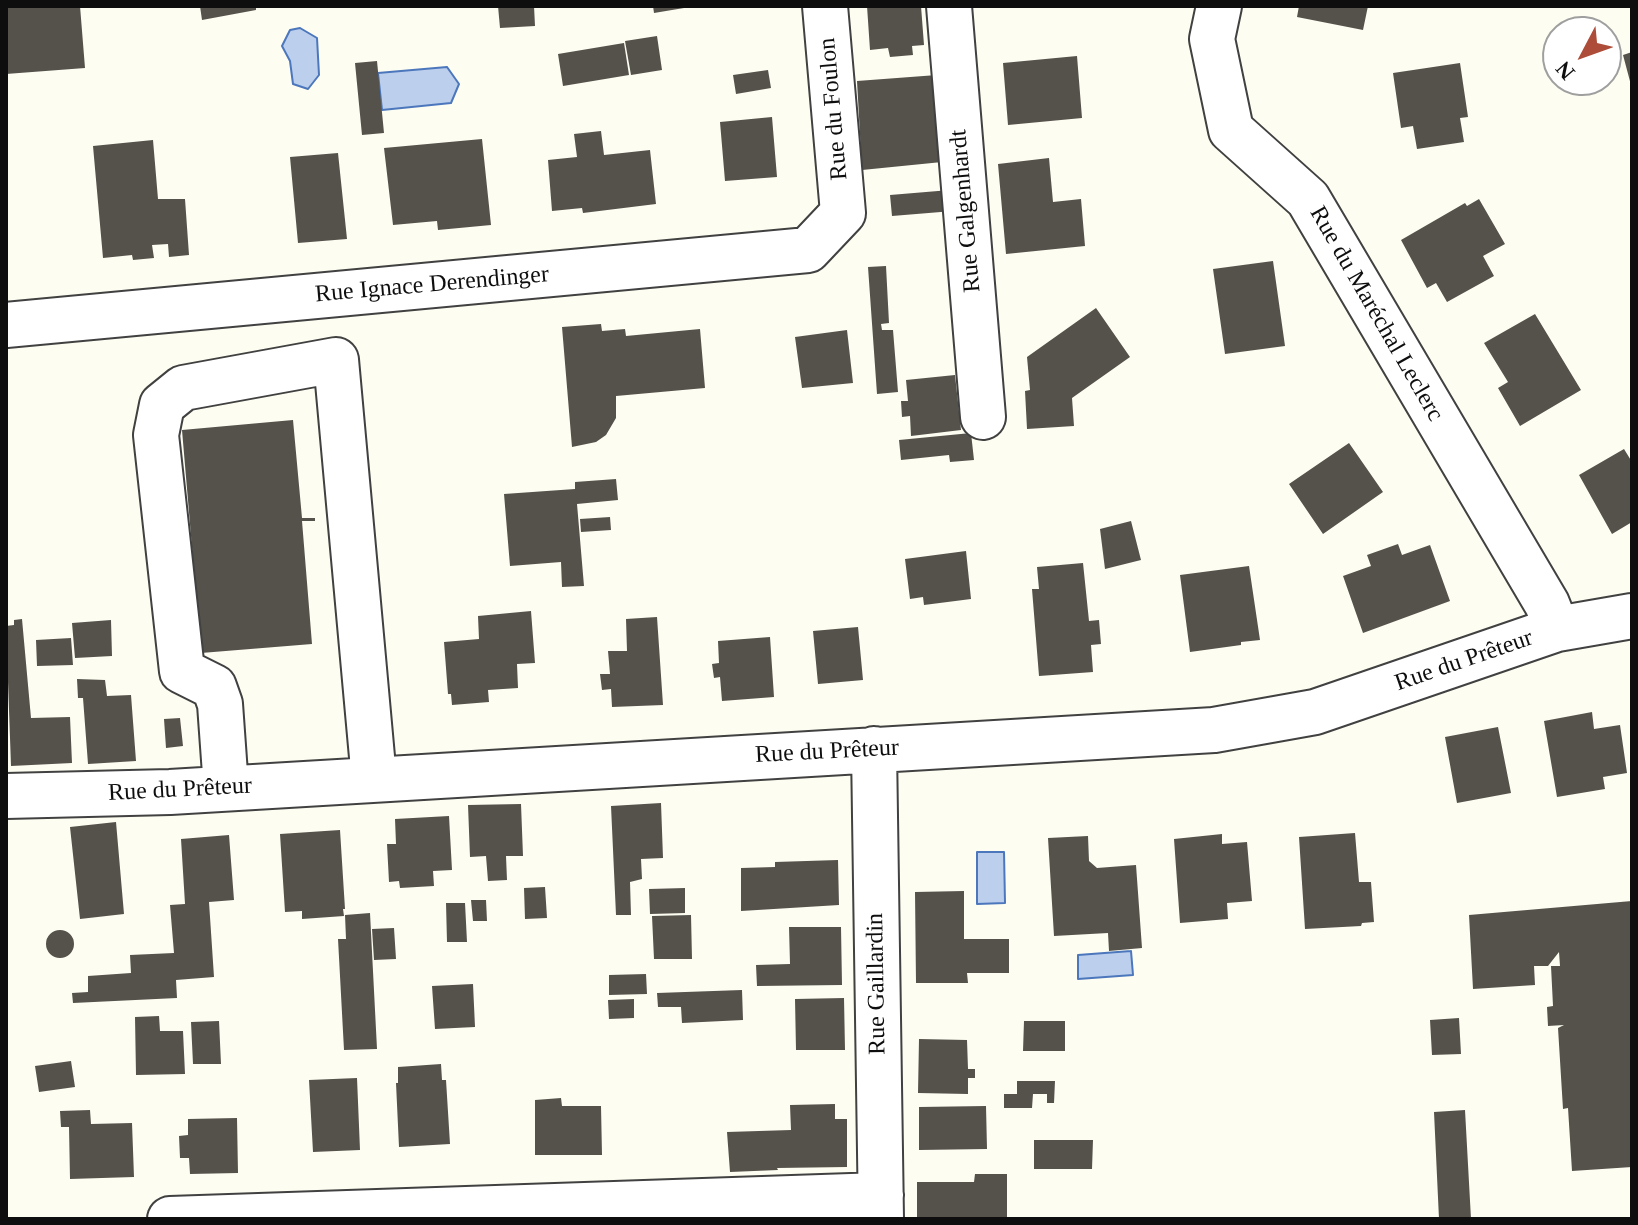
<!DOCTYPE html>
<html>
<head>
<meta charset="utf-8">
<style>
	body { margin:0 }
	#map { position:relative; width:1638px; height:1225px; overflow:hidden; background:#fdfdf1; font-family:"Times New Roman",serif }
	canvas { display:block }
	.frame { position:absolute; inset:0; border:8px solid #0e0e0e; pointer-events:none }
	.north { position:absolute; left:1542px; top:16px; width:80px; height:80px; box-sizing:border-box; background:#fff; border:2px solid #9f9f9f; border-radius:50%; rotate:229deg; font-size:22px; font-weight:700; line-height:32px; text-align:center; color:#0e0e0e }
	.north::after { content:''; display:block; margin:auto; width:28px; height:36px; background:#ad4c38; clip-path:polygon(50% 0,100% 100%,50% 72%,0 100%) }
</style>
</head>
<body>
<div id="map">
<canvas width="1638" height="1225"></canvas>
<div class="frame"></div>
<div class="north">N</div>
</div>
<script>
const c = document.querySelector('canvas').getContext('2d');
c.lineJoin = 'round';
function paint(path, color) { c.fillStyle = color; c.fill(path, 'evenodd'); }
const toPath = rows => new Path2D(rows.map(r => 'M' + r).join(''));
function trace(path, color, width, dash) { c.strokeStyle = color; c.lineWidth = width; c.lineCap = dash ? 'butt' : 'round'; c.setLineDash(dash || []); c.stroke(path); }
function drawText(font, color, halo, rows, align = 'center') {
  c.font = font + ' "Times New Roman",serif'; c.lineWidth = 8; c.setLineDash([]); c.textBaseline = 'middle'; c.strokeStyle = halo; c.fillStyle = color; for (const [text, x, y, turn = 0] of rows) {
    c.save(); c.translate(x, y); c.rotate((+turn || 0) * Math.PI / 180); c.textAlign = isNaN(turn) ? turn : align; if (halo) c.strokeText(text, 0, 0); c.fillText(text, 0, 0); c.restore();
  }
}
const water = toPath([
	[300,28,317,38,319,75,308,89,293,84,290,61,282,46,290,30,300,28],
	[447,67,459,84,451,103,382,110,378,73,447,67],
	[977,852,1004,852,1005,903,977,904,977,852],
	[1131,951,1133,975,1078,979,1078,955,1131,951]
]);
paint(water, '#bcd0ee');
trace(water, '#4c77bc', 2);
paint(toPath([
	[6,6,80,6,85,68,6,74],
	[200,6,256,6,256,10,202,20],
	[498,6,534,6,535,26,500,28],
	[653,6,684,6,684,8,654,13],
	[867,6,921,6,924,45,912,46,913,55,890,57,888,48,870,50],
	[1299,6,1368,6,1363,30,1297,17],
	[657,36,662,70,631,75,625,41],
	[624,43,629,75,563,86,558,54],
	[1632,52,1632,85,1631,85,1623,55],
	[1077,56,1082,118,1008,125,1003,63],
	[377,61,384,133,362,135,355,63],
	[1460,63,1468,117,1460,118,1464,142,1417,149,1413,126,1401,128,1393,73],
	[768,70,771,88,736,94,733,75],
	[937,75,942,162,862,170,857,81],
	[772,117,777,177,725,181,720,122],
	[601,131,604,155,650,150,656,204,583,213,582,208,552,211,548,160,577,157,574,134],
	[482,139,491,225,438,230,437,221,393,225,384,148],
	[153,140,158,199,185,199,189,255,169,257,168,244,152,245,154,258,133,260,132,255,103,258,93,146],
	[338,153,347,239,298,243,290,157],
	[1049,158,1053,202,1081,199,1085,246,1006,254,998,164],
	[950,190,953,211,892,216,890,195],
	[1479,199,1505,244,1483,256,1494,276,1447,302,1436,283,1427,288,1401,240,1465,203,1467,206],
	[1273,261,1285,346,1225,354,1213,269],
	[886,266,889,323,881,324,882,330,893,330,898,392,877,394,868,267],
	[1096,308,1130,357,1072,398,1074,426,1027,429,1025,391,1030,390,1027,357],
	[1535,314,1581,390,1520,426,1498,388,1508,382,1484,343],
	[601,324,602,331,625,329,626,336,700,329,705,388,616,396,616,418,606,435,596,442,572,447,562,327],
	[847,330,853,383,802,388,795,337],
	[955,375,961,430,911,436,910,416,902,417,901,401,908,401,906,380],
	[293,420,302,518,315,518,315,521,302,521,312,644,201,653,182,430],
	[971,433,974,460,950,462,949,455,901,460,899,440],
	[1349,443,1383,492,1323,534,1289,484],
	[1624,449,1632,462,1632,522,1612,534,1579,475],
	[616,479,618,500,577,504,584,586,562,587,561,562,510,566,504,494,575,489,575,482],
	[610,517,611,530,581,532,580,519],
	[1131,521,1141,560,1105,569,1100,529],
	[1398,544,1402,555,1430,545,1450,601,1363,633,1343,576,1371,566,1367,555],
	[966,551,971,599,924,605,923,597,910,599,905,559],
	[1083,563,1089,621,1099,620,1101,644,1091,645,1093,672,1039,676,1032,589,1039,589,1037,567],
	[1249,566,1260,640,1241,642,1241,645,1190,652,1180,575],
	[531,611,535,663,517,664,518,688,488,690,489,702,452,705,451,694,448,694,444,642,479,639,478,616],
	[657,617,663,705,612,707,611,689,602,690,600,674,610,674,608,651,627,651,626,619],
	[22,619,31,718,70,717,72,763,11,766,6,626,14,625,14,620],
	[111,620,112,656,75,658,72,623],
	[858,627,863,680,818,684,813,631],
	[770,637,774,697,722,701,720,677,714,678,712,664,719,663,718,641],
	[71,638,73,665,37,666,36,640],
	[77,679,105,680,107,696,131,695,136,761,88,764,83,698,78,698],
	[1592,712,1594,729,1620,725,1627,773,1603,777,1605,789,1557,797,1544,721],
	[180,718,183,746,166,748,164,719],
	[1498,727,1511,793,1457,803,1445,737],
	[661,803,663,858,641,859,642,879,630,882,631,915,616,915,611,806],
	[521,804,523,856,506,856,507,880,488,881,486,856,470,857,468,805],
	[449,816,452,870,433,871,434,886,400,888,399,881,389,882,387,844,396,844,395,819],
	[116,822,124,914,80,919,70,827],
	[340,830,345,909,343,909,344,916,302,919,302,911,285,912,280,834],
	[1355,833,1359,882,1371,882,1374,922,1362,923,1361,926,1305,929,1299,837],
	[1222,834,1222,844,1247,842,1252,901,1227,903,1228,919,1180,923,1174,839],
	[229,835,234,900,209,902,214,977,176,980,177,998,73,1003,72,993,88,992,88,976,131,973,130,955,174,953,170,905,185,904,181,839],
	[1088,836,1089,861,1097,868,1136,865,1142,948,1109,951,1108,933,1054,936,1048,838],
	[838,860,839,905,741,911,741,868,775,867,775,862],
	[545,887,547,918,525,919,524,888],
	[685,888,685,913,650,914,649,889],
	[964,891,964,939,1009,939,1009,973,967,973,968,983,916,983,915,892],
	[471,900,486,900,487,921,473,921],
	[1632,901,1632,1167,1572,1171,1568,1108,1563,1109,1558,1028,1564,1025,1548,1026,1547,1007,1553,1006,1551,966,1560,966,1559,952,1548,966,1534,966,1535,985,1473,989,1469,915],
	[446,903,465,903,467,942,447,942],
	[370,913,377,1049,344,1050,338,939,346,939,345,915],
	[691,915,692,959,654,959,652,916],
	[789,927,841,927,842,985,757,986,756,965,790,964],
	[394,928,396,959,374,960,372,929],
	'46 944a14 14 0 1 1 28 0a14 14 0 1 1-28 0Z',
	[646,974,647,994,609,995,609,975],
	[473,984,475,1027,435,1029,432,986],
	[742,990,743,1020,682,1023,681,1007,658,1007,657,993],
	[844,998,845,1050,796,1050,795,999],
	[634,999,634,1018,609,1019,608,1000],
	[159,1016,160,1031,183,1031,185,1074,136,1075,135,1017],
	[1459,1018,1461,1054,1432,1055,1430,1020],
	[219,1021,221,1064,193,1064,191,1022],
	[1024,1021,1065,1021,1065,1051,1023,1051],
	[919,1039,967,1040,968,1069,975,1069,975,1078,968,1078,968,1094,918,1093],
	[71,1061,75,1087,39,1092,35,1066],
	[441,1064,442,1080,446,1080,450,1144,399,1147,396,1083,398,1083,398,1067],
	[357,1078,360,1150,313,1152,309,1080],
	[1017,1081,1055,1081,1054,1103,1047,1103,1047,1094,1033,1094,1032,1108,1004,1108,1004,1094,1017,1094],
	[561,1098,562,1106,601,1106,602,1155,535,1155,535,1100],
	[835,1104,835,1119,847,1119,847,1167,777,1168,778,1170,730,1172,727,1132,791,1130,790,1105],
	[986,1106,987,1149,919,1150,919,1107],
	[90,1110,91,1124,132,1123,134,1177,70,1179,69,1127,61,1127,60,1111],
	[1465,1110,1471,1219,1439,1219,1434,1112],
	[237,1118,238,1173,190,1174,189,1158,180,1158,179,1136,188,1135,188,1119],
	[1034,1140,1093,1140,1092,1169,1034,1169],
	[975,1174,1007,1174,1007,1219,917,1218,917,1182,974,1182]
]), '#55524c');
const minor = toPath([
	[949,6,983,417],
	[1219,6,1212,39,1231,130,1308,199,1547,604,1557,629],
	[6,325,808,250,843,213,825,6],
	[874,749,881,1219],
	[226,788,220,704,214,687,182,671,156,435,162,405,183,388,336,360,374,779],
	[6,796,170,792,1214,730,1315,712,1557,629,1632,616],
	[170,1219,881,1195]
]);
trace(minor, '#414141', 48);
trace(minor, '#fff', 44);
drawText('24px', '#0e0e0e', '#fff', [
	["Rue du Foulon",834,109,-95],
	["Rue Galgenhardt",966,211,-95],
	["Rue Ignace Derendinger",432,285,-5],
	["Rue du Maréchal Leclerc",1376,314,60],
	["Rue du Prêteur",1464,661,-19],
	["Rue du Prêteur",827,752,-3],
	["Rue du Prêteur",180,790,-3],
	["Rue Gaillardin",877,984,-91]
]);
</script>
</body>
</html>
